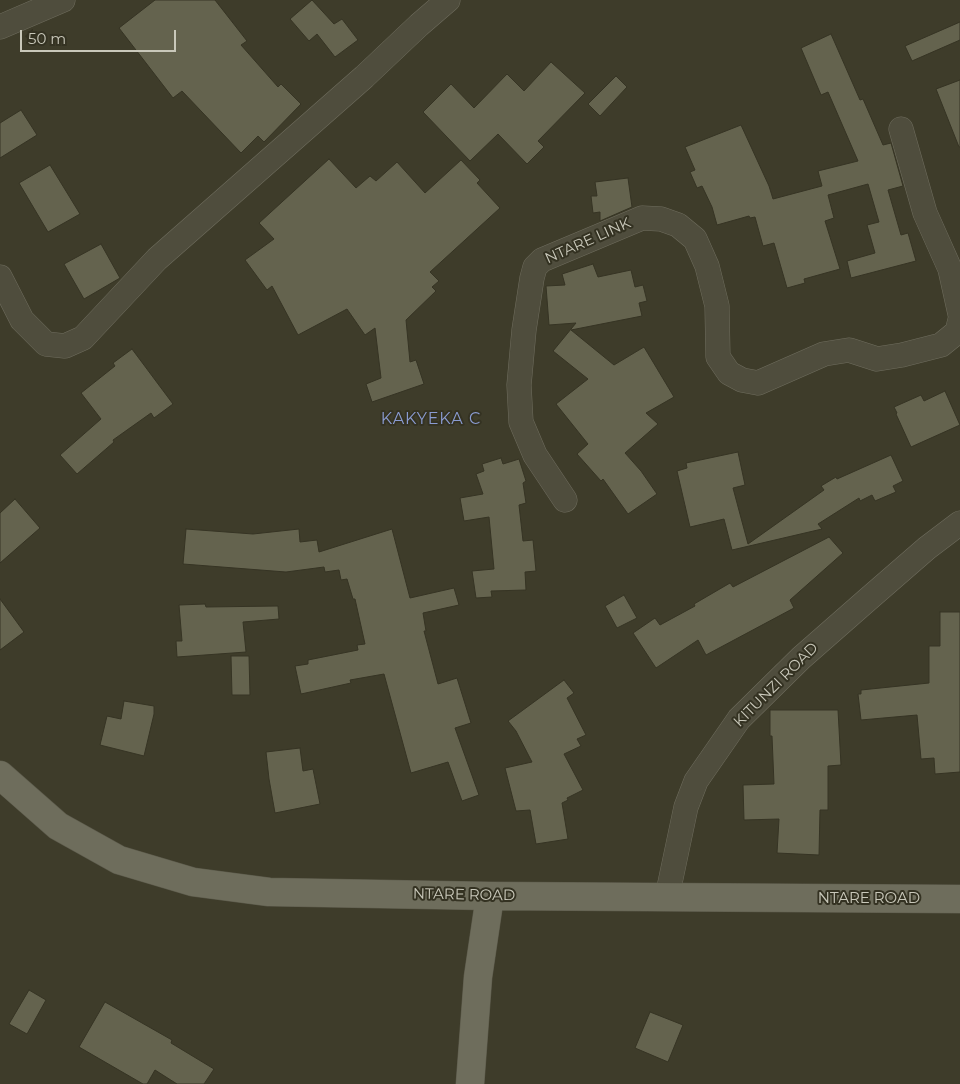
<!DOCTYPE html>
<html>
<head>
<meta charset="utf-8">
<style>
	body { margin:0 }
	#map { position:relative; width:960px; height:1084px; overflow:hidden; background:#3e3c2a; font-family:Montserrat,sans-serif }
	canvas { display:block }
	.scale { position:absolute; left:20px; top:30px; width:156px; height:22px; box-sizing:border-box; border:2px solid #c9c8ba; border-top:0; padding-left:6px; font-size:15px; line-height:18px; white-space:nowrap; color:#c9c8ba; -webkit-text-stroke:4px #343222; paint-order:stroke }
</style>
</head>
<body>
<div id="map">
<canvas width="960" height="1084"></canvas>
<div class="scale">50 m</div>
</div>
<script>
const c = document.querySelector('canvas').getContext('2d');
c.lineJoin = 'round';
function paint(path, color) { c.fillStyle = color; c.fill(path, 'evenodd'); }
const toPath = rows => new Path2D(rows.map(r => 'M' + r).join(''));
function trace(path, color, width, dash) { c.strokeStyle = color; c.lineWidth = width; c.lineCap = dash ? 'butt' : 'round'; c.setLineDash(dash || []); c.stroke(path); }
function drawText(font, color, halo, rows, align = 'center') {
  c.font = font + ' Montserrat,sans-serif'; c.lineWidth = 4; c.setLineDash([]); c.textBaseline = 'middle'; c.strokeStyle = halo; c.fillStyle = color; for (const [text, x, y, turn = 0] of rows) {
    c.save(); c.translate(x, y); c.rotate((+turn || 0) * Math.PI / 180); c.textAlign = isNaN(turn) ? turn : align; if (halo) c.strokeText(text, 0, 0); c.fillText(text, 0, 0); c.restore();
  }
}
const building = toPath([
	[155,0,215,0,247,41,241,45,278,87,281,84,301,104,264,142,258,136,241,153,182,91,173,98,119,28,155,0],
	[312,0,334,24,342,19,358,40,335,57,317,34,309,41,290,19,312,0],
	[960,22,960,40,912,61,905,46,960,22],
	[831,34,860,100,863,99,883,145,891,143,903,186,888,190,901,235,908,233,916,261,851,278,847,261,875,253,867,225,879,222,868,184,828,195,834,218,825,221,840,269,804,279,805,283,787,288,774,243,763,246,755,217,750,218,749,216,717,225,712,207,702,186,697,188,690,172,695,170,685,147,741,125,769,186,773,199,822,186,818,171,858,161,828,92,821,95,801,48,831,34],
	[551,62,585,93,538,141,544,147,527,164,498,134,470,161,423,112,451,84,474,108,507,74,524,91,551,62],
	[616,76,627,87,600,116,588,104,616,76],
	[960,80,960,147,959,147,936,89,960,80],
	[21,110,37,135,0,158,0,123,21,110],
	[329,159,356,188,370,176,376,181,397,162,425,193,461,160,480,180,477,183,500,208,430,272,439,281,432,287,436,291,406,320,410,362,416,360,424,384,372,402,366,384,381,378,375,328,365,335,347,309,298,335,272,286,267,290,245,260,274,239,259,223,329,159],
	[50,165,80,214,48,232,19,183,50,165],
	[628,178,632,207,600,221,600,212,593,213,591,196,597,196,595,182,628,178],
	[101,244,120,278,84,299,64,264,101,244],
	[593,264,598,277,631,270,635,287,643,285,647,301,639,303,642,316,571,330,614,365,644,347,674,397,646,413,658,424,625,453,641,471,657,494,628,514,603,479,601,481,577,454,588,444,556,404,588,379,553,351,576,323,549,325,546,286,565,285,562,274,593,264],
	[132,349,173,404,154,418,151,413,113,440,114,442,77,474,60,455,101,419,81,393,115,366,113,363,132,349],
	[945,391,960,425,911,447,896,414,897,413,894,407,921,395,924,401,945,391],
	[738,452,745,485,733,488,748,544,824,490,821,486,836,477,837,479,891,455,903,481,893,486,896,492,875,501,872,495,860,501,859,498,818,524,822,529,732,550,724,519,690,527,677,471,687,468,686,463,738,452],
	[501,458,503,464,519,459,526,481,523,483,526,503,519,505,523,541,533,540,536,571,525,572,526,590,491,591,492,597,476,598,472,571,494,569,489,517,464,521,460,498,483,494,476,474,484,471,482,464,501,458],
	[15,499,40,528,0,563,0,513,15,499],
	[186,529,253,534,299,529,300,542,317,540,319,552,392,529,410,598,454,588,459,605,423,613,426,631,424,631,438,684,457,678,471,723,455,728,479,795,462,801,448,762,411,773,384,674,350,680,351,683,301,694,295,666,308,664,308,660,358,650,357,645,365,644,355,599,353,599,347,579,341,580,339,570,325,572,324,567,286,572,183,564,186,529],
	[829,537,843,553,790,600,794,608,706,655,698,640,656,668,633,633,655,618,660,625,695,606,694,604,730,583,733,587,829,537],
	[624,595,637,618,617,628,605,606,624,595],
	[0,599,24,632,0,650,0,599],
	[205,604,206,607,278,606,279,619,243,622,246,652,177,657,176,641,182,641,179,605,205,604],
	[940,612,960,612,960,772,935,774,934,758,921,759,917,715,861,720,858,694,861,694,861,690,929,683,929,646,940,646,940,612],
	[231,656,249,656,250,695,232,695,231,656],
	[564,680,574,693,567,698,586,735,577,739,581,746,564,754,583,790,567,798,568,800,562,803,568,839,536,844,530,810,516,811,505,768,532,762,516,731,508,721,564,680],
	[124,701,154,706,154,714,144,756,100,745,107,716,121,719,124,701],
	[770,710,838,710,841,765,828,766,828,810,820,810,819,855,777,853,779,819,744,820,743,785,774,784,772,736,770,736,770,710],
	[300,748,303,771,313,769,320,804,275,813,269,779,266,752,300,748],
	[29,990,46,1000,27,1034,9,1024,29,990],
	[105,1002,172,1040,171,1043,214,1069,204,1084,177,1084,155,1070,147,1084,143,1084,79,1047,105,1002],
	[650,1012,683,1025,668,1062,635,1048,650,1012]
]);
paint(building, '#64634e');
trace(building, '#363424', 1);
const minor = toPath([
	[0,27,63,0],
	[901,129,925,213,950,269,960,314],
	[0,277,22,320,46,344,65,346,83,338,157,259,364,77,419,25,448,0],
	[565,500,535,455,521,422,519,385,524,330,532,278,535,267,542,260,642,218,661,219,678,225,695,239,707,266,717,306,718,357,729,373,742,380,758,383,824,354,849,350,877,359,902,355,941,345,957,332,960,320],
	[667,897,686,807,696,781,739,719,801,658,866,601,927,548,960,523]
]);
const major = toPath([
	[0,775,58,826,119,860,193,882,269,892,490,896,960,899],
	[470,1084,478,977,490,896]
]);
trace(minor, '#6f6d5e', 25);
trace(major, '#5b594a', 29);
trace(minor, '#4f4d3d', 24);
trace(major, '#6e6d5c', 28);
drawText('15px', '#c9c8ba', '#343222', [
	["NTARE LINK",588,241,-24],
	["KITUNZI ROAD",776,685,-45],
	["NTARE ROAD",464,895,1],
	["NTARE ROAD",869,899]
]);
c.letterSpacing = '1px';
drawText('16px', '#8a9bd1', '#343222', [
	["KAKYEKA C",431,419]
]);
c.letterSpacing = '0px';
</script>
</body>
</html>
